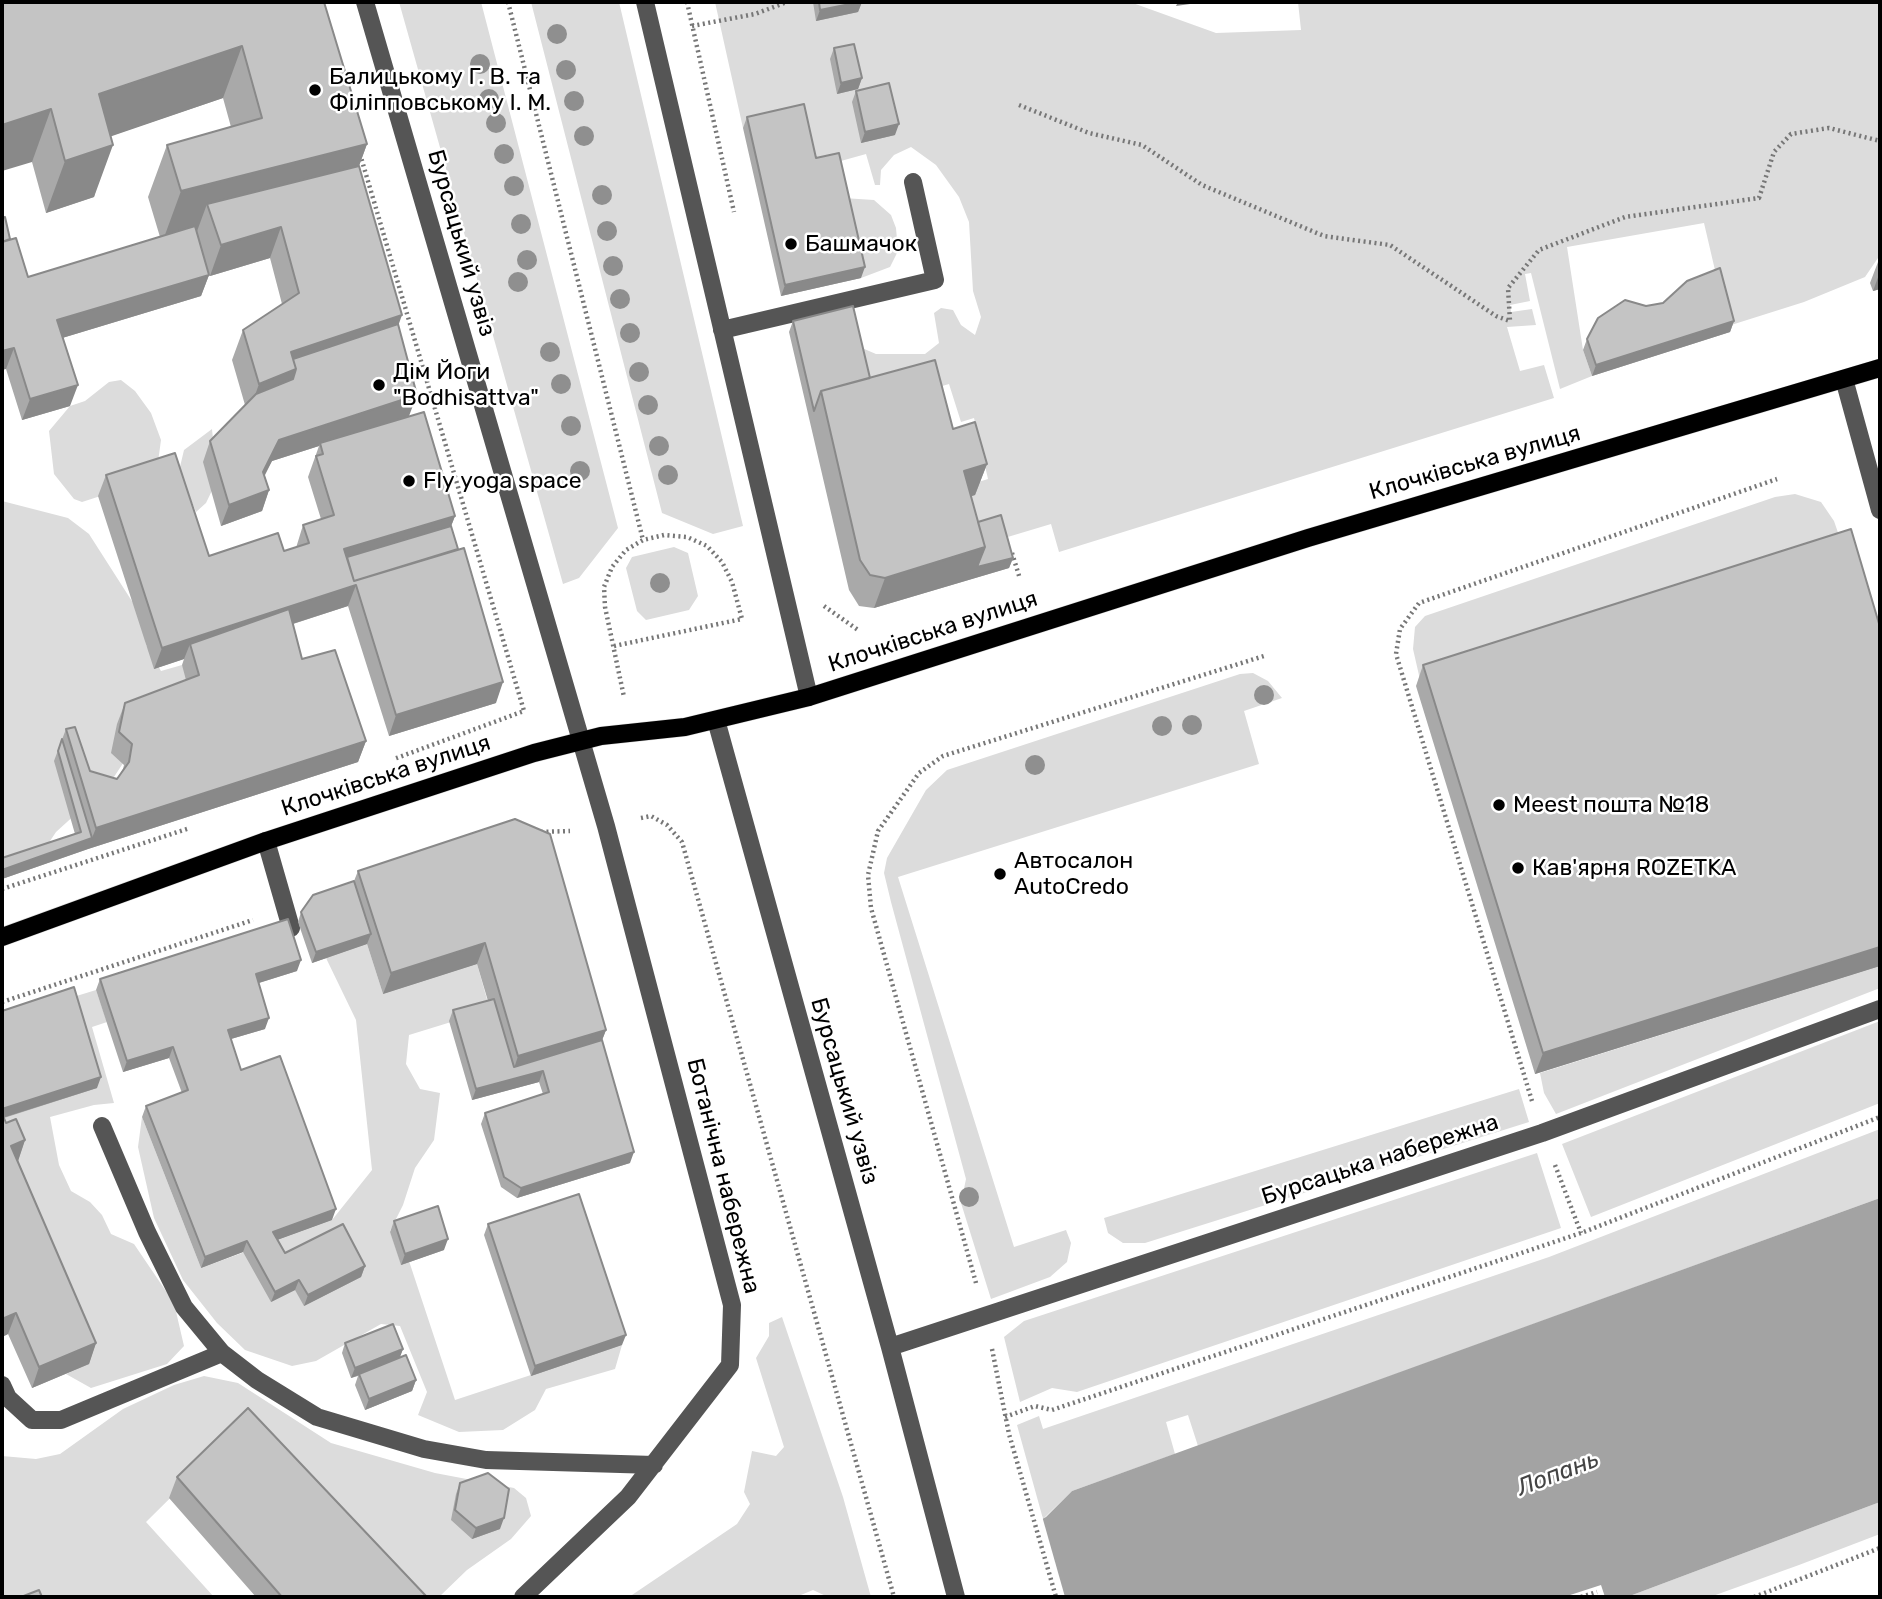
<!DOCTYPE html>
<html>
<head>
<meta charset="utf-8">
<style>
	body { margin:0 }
	#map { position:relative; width:1882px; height:1599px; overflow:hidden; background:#fff; font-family:Rubik,sans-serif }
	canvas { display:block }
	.frame { position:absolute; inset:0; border:4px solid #000; pointer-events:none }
</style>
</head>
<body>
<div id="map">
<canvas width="1882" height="1599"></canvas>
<div class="frame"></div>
</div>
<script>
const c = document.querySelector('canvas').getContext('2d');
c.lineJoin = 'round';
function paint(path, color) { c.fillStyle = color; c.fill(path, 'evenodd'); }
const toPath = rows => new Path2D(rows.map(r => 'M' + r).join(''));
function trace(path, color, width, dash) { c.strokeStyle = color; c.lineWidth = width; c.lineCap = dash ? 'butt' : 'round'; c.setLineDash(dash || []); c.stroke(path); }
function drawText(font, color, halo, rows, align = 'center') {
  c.font = font + ' Rubik,sans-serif'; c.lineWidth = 5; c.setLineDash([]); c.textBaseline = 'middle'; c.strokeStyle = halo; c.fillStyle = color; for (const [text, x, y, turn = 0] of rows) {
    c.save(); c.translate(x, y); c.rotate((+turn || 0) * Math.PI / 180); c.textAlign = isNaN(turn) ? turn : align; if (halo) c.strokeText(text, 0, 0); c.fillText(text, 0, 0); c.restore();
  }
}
paint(toPath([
	[399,2,481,2,618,528,579,578,563,584],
	[531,2,619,2,743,526,713,534,662,513],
	[715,2,1130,2,1216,33,1301,30,1298,2,1880,2,1880,255,1865,277,1804,302,1728,326,1704,223,1567,247,1583,350,1592,376,1560,389,1531,273,1525,274,1530,301,1510,305,1511,312,1532,309,1536,325,1507,327,1520,371,1544,365,1554,398,1059,552,1051,524,1001,539,962,536,972,484,988,479,974,418,961,422,949,384,871,407,855,345,876,354,925,354,939,343,934,313,941,308,953,310,961,325,975,335,981,317,973,291,969,222,959,197,936,165,911,147,894,155,881,170,880,185,875,185,866,154,812,169,800,115,743,128],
	[843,198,874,200,891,215,896,228,898,251,890,267,861,278],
	[121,380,135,391,151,413,161,440,158,462,116,491,82,502,74,499,54,474,49,431,70,406,85,401,109,382],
	[212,429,217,480,206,503,196,512,179,471,184,450],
	[1795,494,1821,502,1834,521,1844,550,1421,684,1413,649,1415,627,1425,616,1775,497],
	[2,501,68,518,89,534,144,620,146,645,161,671,182,665,203,700,135,745,110,783,56,832,48,844,2,867],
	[674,547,688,553,698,596,689,610,646,620,637,611,626,568,632,557],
	[1253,673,1268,681,1282,698,1244,711,1259,764,898,877,1014,1247,1066,1230,1071,1243,1067,1262,1050,1277,991,1299,961,1203,966,1179,891,902,884,873,887,858,926,790,947,770,1240,674],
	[367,944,383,994,477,964,490,1010,409,1035,406,1064,420,1089,440,1093,434,1140,415,1168,403,1205,390,1231,401,1264,409,1261,455,1400,622,1345,615,1369,546,1389,535,1410,503,1430,459,1432,418,1415,427,1392,400,1326,381,1324,316,1361,292,1366,245,1350,217,1323,183,1280,154,1218,138,1147,142,1117,201,1268,332,1220,372,1170,356,1020,326,958],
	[1880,966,1880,988,1556,1114,1544,1093,1540,1073],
	[96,990,107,1022,92,1027,114,1103,94,1105,50,1117,59,1165,71,1191,90,1202,102,1215,111,1234,134,1244,174,1303,184,1346,167,1364,91,1388,66,1374,88,1364,2,1118,70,998],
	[1880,1021,1880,1103,1591,1217,1562,1144],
	[1519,1089,1529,1122,1145,1243,1123,1243,1108,1233,1104,1218],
	[1880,1129,1880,1198,1198,1446,1188,1415,1166,1422,1175,1454,1072,1491,1043,1519,1017,1425,1039,1416,1043,1429,1549,1257],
	[1537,1153,1561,1228,1077,1392,1052,1388,1020,1402,1004,1337,1024,1321],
	[782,1317,843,1497,871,1597,828,1597,813,1590,796,1597,629,1597,737,1524,750,1504,744,1492,752,1451,776,1456,784,1447,756,1358,769,1336,769,1323],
	[204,1376,238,1383,331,1443,435,1473,514,1488,526,1498,531,1516,511,1539,467,1570,439,1597,399,1597,240,1429,146,1522,214,1597,2,1597,2,1456,36,1459,60,1454,123,1409,174,1385],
	[1880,1502,1880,1534,1799,1565,1710,1597,1627,1597]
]), '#dcdcdc');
paint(toPath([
	[1880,1198,1880,1502,1627,1597,1605,1597,1601,1585,1564,1597,898,1597,1046,1517,1072,1491]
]), '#a3a3a3');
paint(toPath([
	[1042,1516,1065,1597,895,1597,897,1594]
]), '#fff');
const major = toPath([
	[2,937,266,841,534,753,601,736,685,727,809,697,1308,538,1880,368]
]);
trace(major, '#dbdbdb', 19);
trace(toPath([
	[508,2,643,540],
	[687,2,734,212],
	[692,26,755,14,787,2],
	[1019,105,1089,133,1142,145,1202,185,1324,236,1390,245,1496,316,1510,321,1508,288,1539,250,1625,217,1759,198,1774,152,1791,134,1829,128,1880,141],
	[360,154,524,711,394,759],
	[1012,553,1020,579],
	[824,606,858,630],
	[614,646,742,619,732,582,722,562,707,546,687,537,664,535,643,540,626,550,612,567,604,587,605,607,624,697],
	[641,818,651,816,667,825,682,842,894,1597],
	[541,832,570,831],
	[2,889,190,828],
	[2,1002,253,920],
	[1532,1101,1396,654,1400,629,1419,603,1777,479],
	[1555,1165,1581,1233],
	[976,1283,871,908,868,875,878,831,919,773,943,756,1264,656],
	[992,1349,1009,1434,1056,1597],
	[1005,1417,1035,1406,1052,1410,1581,1233,1880,1117],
	[1581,1597,1597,1592],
	[1754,1597,1880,1548]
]), '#777', 4.5, [2, 3.5]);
trace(toPath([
	[365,2,606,826,732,1305,730,1365,628,1497,523,1597],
	[645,2,809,697],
	[722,330,935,280,913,182],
	[1844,379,1880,510],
	[716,720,890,1347,956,1597],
	[266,841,291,928],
	[102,1126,147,1232,184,1307,222,1353,257,1380,317,1417,424,1449,486,1460,654,1465],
	[890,1347,1542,1133,1880,1009],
	[2,1385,8,1398,32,1420,61,1420,222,1353]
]), '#555', 18);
trace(major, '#000', 18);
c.fillStyle = '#8f8f8f';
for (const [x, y] of [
	[557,34],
	[480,64],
	[566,70],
	[489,99],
	[574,101],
	[496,123],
	[584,136],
	[504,154],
	[514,186],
	[602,195],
	[521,224],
	[607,231],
	[527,260],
	[613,266],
	[518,282],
	[620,299],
	[630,333],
	[550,352],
	[639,372],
	[561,384],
	[648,405],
	[571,426],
	[659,446],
	[580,471],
	[668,475],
	[660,583],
	[1264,695],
	[1192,725],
	[1162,726],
	[1035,765],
	[969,1197]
]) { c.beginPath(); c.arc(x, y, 10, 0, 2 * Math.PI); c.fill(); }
paint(toPath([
	[2,2,324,2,367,144,359,166,398,325,409,416,455,516,451,526,496,703,389,736,348,606,293,624,302,659,366,741,358,762,88,849,2,879,2,858,75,834,54,761,66,729,90,771,117,779,123,769,124,765,111,753,117,724,125,703,186,680,182,665,184,659,154,669,98,496,106,475,209,556,284,551,296,548,303,525,321,519,308,477,319,446,272,461,264,475,269,490,262,511,221,526,203,462,210,441,245,405,232,360,243,330,282,304,270,258,210,276,202,254,209,275,201,296,62,338,70,406,22,420,6,369,10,239,28,277,160,237,148,197,167,145,231,127,223,98,110,136,94,197,46,213,32,162],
	[813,2,862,2,858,12,816,21],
	[834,48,862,78,858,89,837,94,830,59],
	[856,91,895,135,861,143,852,102],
	[747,117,816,158,861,278,781,296,743,128],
	[1878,262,1880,262,1880,289,1873,291,1870,283],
	[1646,306,1734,321,1730,332,1592,376,1583,350,1587,339],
	[793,321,870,378,953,429,987,464,975,495,971,496,978,522,1013,558,1009,568,874,608,859,606,849,590,789,332],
	[1880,627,1880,966,1535,1074,1416,686,1423,665],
	[515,819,606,1030,602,1040,630,1163,517,1198,501,1187,481,1124,485,1113,543,1094,539,1082,472,1100,449,1021,453,1010,488,1001,477,964,383,994,367,944,312,963,298,922,301,912,354,881,358,871],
	[297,971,259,983,265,1029,231,1039,241,1070,332,1220,277,1240,285,1253,365,1266,361,1277,304,1306,295,1290,271,1302,243,1252,201,1268,142,1117,146,1106,182,1093,169,1058,123,1072,96,990,100,979],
	[2,1011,97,1088,4,1118,6,1123,25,1140,18,1161,96,1343,89,1364,32,1388,8,1334,2,1337],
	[394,1221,444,1250,401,1265,390,1232],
	[488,1224,622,1345,531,1376,484,1235],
	[345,1343,403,1349,399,1358,416,1380,412,1391,365,1410,355,1385,358,1376,351,1378,342,1353],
	[177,1477,426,1596,425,1597,256,1597,169,1498],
	[460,1483,500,1529,472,1539,451,1520,456,1494]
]), '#a9a9a9');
paint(toPath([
	[862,2,858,12,816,21,820,10],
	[1178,2,1204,2,1176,6],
	[242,46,223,98,80,147,99,94],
	[862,78,858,89,837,94,841,83],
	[51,109,32,162,2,171,2,125],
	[899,124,895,135,861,143,865,132],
	[367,144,348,196,207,204,196,234,162,243,181,191],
	[113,145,94,197,46,213,65,161],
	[281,227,270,258,210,276,221,245],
	[865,267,861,278,781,296,785,285],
	[1880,272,1880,289,1873,291],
	[209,275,201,296,49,342,57,320],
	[402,315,391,346,248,415,259,384,291,352],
	[1734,321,1730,332,1592,376,1596,365],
	[14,348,6,369,2,370,2,351],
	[78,385,70,406,22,420,30,399],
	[417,395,409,416,320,443,319,446,272,461,256,493,263,472,279,440],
	[987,464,975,495,953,502,964,471],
	[269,490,262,511,221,526,229,505],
	[455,516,447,537,343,568,344,549],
	[985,547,1013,558,1009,568,874,608,885,578],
	[356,585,348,606,193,656,190,644,184,659,154,669,162,648],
	[503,682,496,703,389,736,396,715],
	[366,741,358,762,88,849,2,879,2,870,92,838,96,828],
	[371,934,367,944,312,963,316,952],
	[485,943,477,964,383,994,391,973],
	[1880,947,1880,966,1535,1074,1543,1053],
	[301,960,297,971,252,985,256,974],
	[269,1018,265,1029,224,1041,228,1030],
	[606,1030,598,1051,511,1078,518,1056],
	[173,1047,169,1058,123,1072,127,1061],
	[543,1071,539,1082,472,1100,476,1089],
	[101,1077,97,1088,2,1118,2,1109],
	[25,1140,18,1161,11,1146],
	[634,1152,630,1163,517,1198,521,1188],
	[336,1209,332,1220,269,1243,273,1232],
	[448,1239,444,1250,401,1265,405,1254],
	[247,1241,243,1252,201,1268,205,1257],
	[365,1266,361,1277,304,1306,308,1295],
	[299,1280,295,1290,271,1302,275,1292],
	[16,1313,8,1334,2,1337,2,1319],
	[626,1335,622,1345,531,1376,535,1366],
	[96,1343,89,1364,32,1388,39,1367],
	[403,1349,399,1360,351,1378,355,1368],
	[416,1380,412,1391,365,1410,369,1399],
	[504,1518,500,1529,472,1539,476,1528]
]), '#898989');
const building = toPath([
	[2,2,324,2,367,144,181,191,167,145,262,118,242,46,99,94,113,145,65,161,51,109,2,125,2,2],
	[819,2,860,2,820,10,819,2],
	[854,44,862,78,841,83,834,48,854,44],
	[889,83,899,124,865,132,856,91,889,83],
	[804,104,816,158,839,153,865,267,785,285,747,117,804,104],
	[359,166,402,315,291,352,296,369,259,384,243,330,299,293,281,227,221,245,207,204,359,166],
	[5,217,10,239,2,242,2,218,5,217],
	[195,226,209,275,57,320,78,385,30,399,14,348,2,351,2,242,16,238,28,277,195,226],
	[1720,268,1734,321,1596,365,1587,339,1598,318,1625,300,1646,306,1663,303,1687,281,1720,268],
	[853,306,870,378,821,391,814,411,793,321,853,306],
	[398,324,417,395,279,440,263,472,269,490,229,505,210,441,256,394,293,379,296,369,293,359,398,324],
	[935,360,953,429,975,422,987,464,964,471,985,547,885,578,870,575,860,560,821,391,935,360],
	[424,412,455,516,344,549,354,581,464,548,503,682,396,715,356,585,162,648,106,475,175,453,209,556,278,533,284,551,309,543,303,525,334,515,316,456,323,454,320,443,424,412],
	[1001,515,1013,558,977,567,985,547,978,522,1001,515],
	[451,526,458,549,354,581,347,557,451,526],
	[1851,529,1880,627,1880,947,1543,1053,1423,665,1851,529],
	[289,609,302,659,335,650,366,741,96,828,66,729,75,727,90,771,117,779,129,762,132,744,119,732,125,703,199,675,190,644,289,609],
	[62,739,92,838,2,870,2,858,81,832,58,751,62,739],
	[515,819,550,834,606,1030,518,1056,485,943,391,973,358,871,515,819],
	[354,881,371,934,316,952,301,912,313,895,354,881],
	[288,919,301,960,256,974,269,1018,228,1030,241,1070,280,1056,336,1209,273,1232,285,1253,343,1224,365,1266,308,1295,299,1280,275,1292,247,1241,205,1257,146,1106,188,1090,173,1047,127,1061,100,979,288,919],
	[74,987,101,1077,2,1109,2,1011,74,987],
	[494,999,514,1067,602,1040,634,1152,521,1188,504,1177,485,1113,549,1092,543,1071,476,1089,453,1010,494,999],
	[2,1113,6,1123,16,1119,25,1140,11,1146,96,1343,39,1367,16,1313,2,1319,2,1113],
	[579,1194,626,1335,535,1366,488,1224,579,1194],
	[438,1206,448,1239,405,1254,394,1221,438,1206],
	[393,1324,403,1349,355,1368,345,1343,393,1324],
	[406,1355,416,1380,369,1399,359,1374,406,1355],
	[248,1408,426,1596,425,1597,282,1597,177,1477,248,1408],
	[488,1473,509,1489,504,1518,476,1528,455,1510,460,1483,488,1473],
	[39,1590,42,1597,21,1597,39,1590]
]);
paint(building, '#c4c4c4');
trace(building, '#898989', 2);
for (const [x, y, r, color] of [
	[315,90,7,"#000"],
	[791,244,7,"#000"],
	[379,385,7,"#000"],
	[409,481,7,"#000"],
	[1499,805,7,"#000"],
	[1518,868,7,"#000"],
	[1000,874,7,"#000"]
]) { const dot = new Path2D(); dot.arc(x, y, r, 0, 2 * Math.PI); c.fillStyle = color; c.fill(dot); trace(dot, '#fff', 2.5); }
drawText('23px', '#000', '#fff', [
	["Балицькому Г. В. та",329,77],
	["Філіпповському І. М.",329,103],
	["Башмачок",805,244],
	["Дім Йоги",393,372],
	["\"Bodhisattva\"",393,398],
	["Fly yoga space",423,481],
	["Meest пошта №18",1513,805],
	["Автосалон",1014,861],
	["AutoCredo",1014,887],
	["Кав'ярня ROZETKA",1532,868]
], 'left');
drawText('23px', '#000', '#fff', [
	["Бурсацький узвіз",461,243,74],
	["Клочківська вулиця",1475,463,-16],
	["Клочківська вулиця",933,632,-18],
	["Клочківська вулиця",386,776,-18],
	["Бурсацький узвіз",844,1091,74],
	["Бурсацька набережна",1380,1160,-18],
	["Ботанічна набережна",723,1176,76]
]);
drawText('italic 24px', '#444', '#fff', [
	["Лопань",1558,1474,-21]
]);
</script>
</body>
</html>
